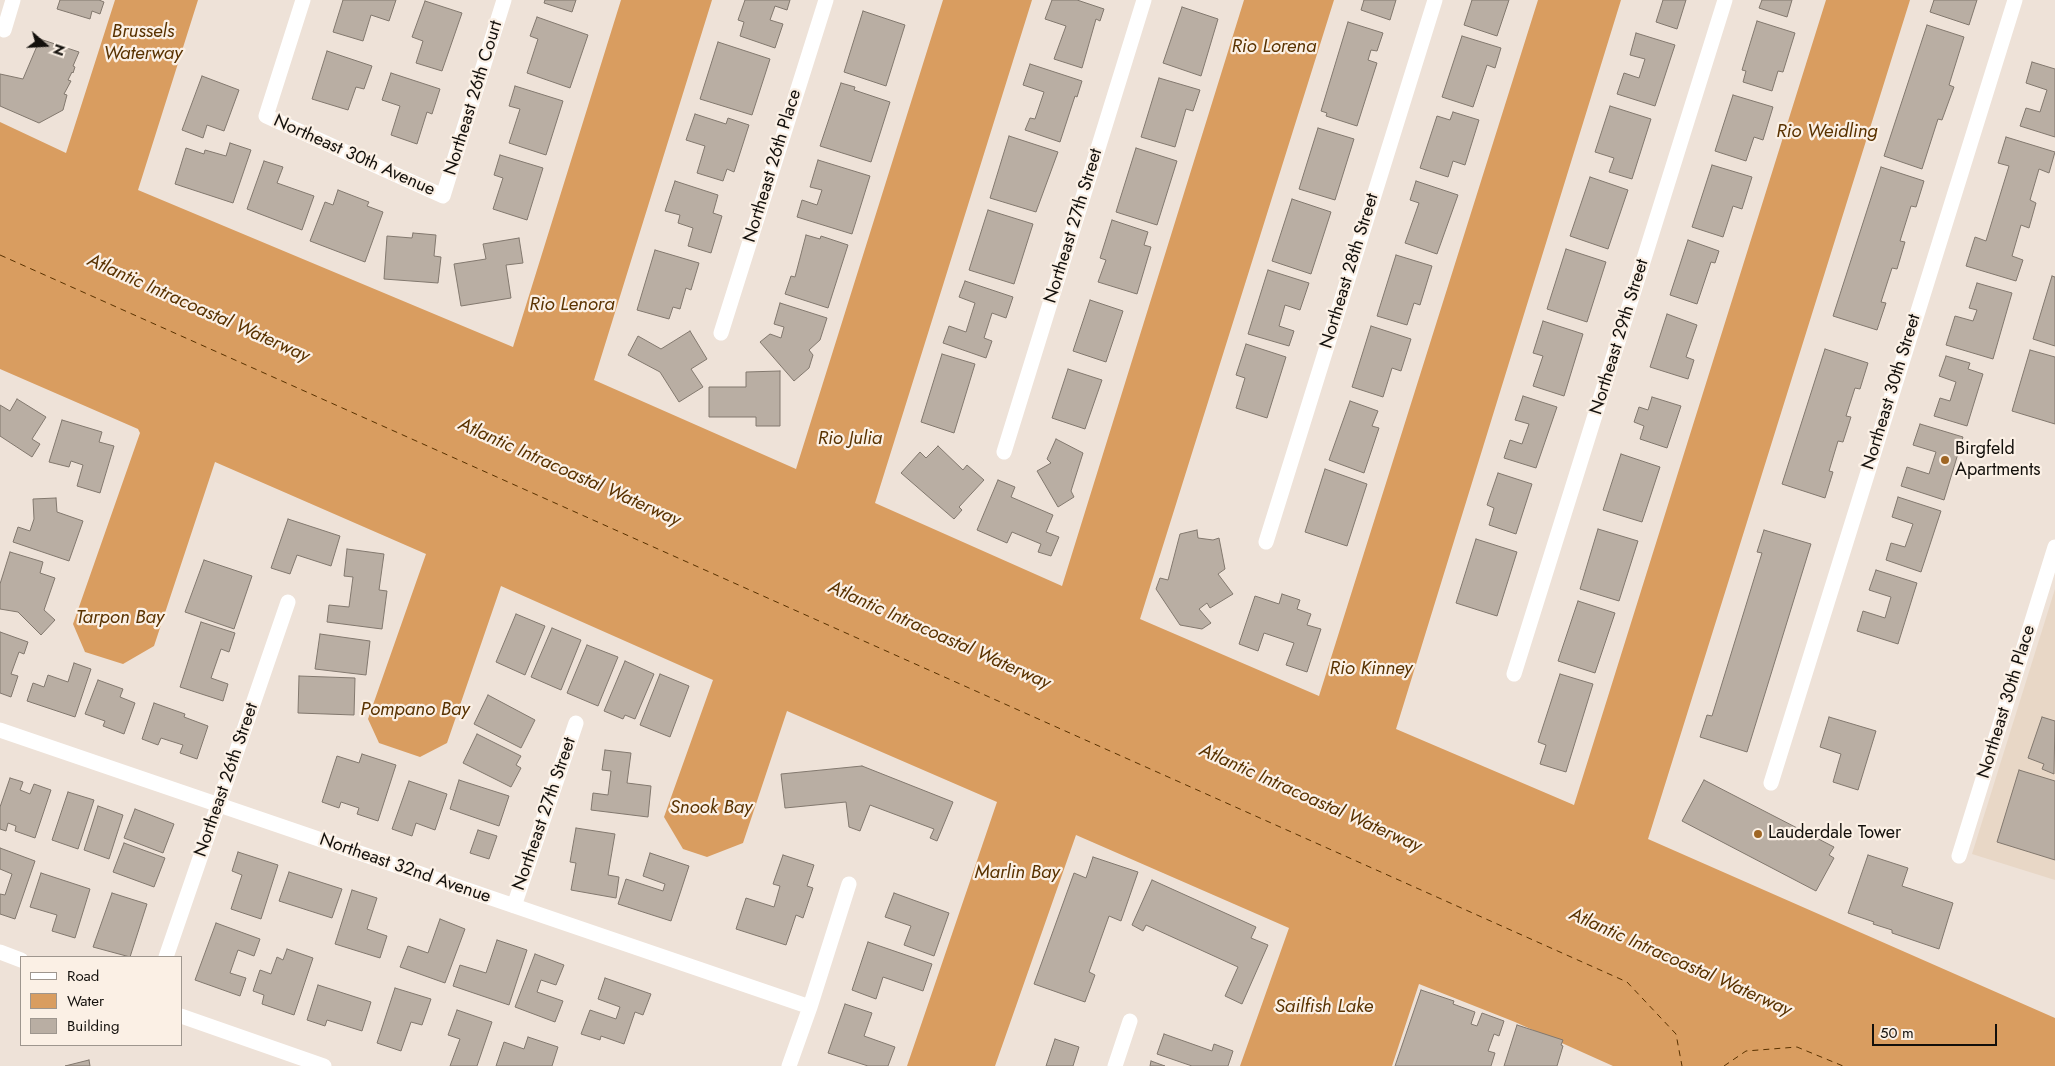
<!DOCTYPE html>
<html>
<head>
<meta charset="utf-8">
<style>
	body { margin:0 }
	#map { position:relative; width:2055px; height:1066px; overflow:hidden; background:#eee2d8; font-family:Jost,sans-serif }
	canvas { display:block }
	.legend { position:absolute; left:20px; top:956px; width:162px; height:90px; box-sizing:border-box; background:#fbf0e5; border:1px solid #9e968e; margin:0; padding:6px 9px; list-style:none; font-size:15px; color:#13100c }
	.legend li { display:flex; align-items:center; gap:10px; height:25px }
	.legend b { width:25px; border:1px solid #9e968e }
	.north { position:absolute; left:20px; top:20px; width:50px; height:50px; -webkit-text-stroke:4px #fbf0e5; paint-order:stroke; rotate:109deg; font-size:14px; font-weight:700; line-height:20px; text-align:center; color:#13100c }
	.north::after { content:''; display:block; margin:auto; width:18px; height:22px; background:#13100c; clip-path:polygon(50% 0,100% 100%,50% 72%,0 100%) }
	.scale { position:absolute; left:1872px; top:1024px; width:125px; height:22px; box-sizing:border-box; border:2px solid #13100c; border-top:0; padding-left:6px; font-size:15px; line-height:18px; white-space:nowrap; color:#13100c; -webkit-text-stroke:4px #fbf0e5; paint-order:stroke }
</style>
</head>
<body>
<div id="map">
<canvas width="2055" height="1066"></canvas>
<ul class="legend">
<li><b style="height:6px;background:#fff"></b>Road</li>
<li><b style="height:14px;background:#d99d60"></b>Water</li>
<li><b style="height:14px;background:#b9aea3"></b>Building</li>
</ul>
<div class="north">N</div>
<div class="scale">50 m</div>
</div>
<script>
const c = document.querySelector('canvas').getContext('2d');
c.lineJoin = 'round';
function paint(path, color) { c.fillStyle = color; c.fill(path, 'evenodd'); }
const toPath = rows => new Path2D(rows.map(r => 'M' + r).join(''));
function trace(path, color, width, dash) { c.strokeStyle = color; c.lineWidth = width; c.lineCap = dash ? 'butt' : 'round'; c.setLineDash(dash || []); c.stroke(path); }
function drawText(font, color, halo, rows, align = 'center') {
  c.font = font + ' Jost,sans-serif'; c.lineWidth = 4.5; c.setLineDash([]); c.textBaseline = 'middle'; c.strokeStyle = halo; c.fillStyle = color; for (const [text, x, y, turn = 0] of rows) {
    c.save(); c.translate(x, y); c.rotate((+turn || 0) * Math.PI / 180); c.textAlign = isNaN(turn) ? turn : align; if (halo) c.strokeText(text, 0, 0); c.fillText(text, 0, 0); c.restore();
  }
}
paint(toPath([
	[2055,589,2055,880,1972,854]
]), '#e8d7c6');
paint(toPath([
	[115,0,198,0,138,190,513,347,621,0,712,0,594,380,796,469,943,0,1032,0,875,503,1062,586,1244,0,1334,0,1140,619,1319,696,1538,0,1621,0,1396,729,1574,805,1826,0,1910,0,1648,839,2055,1018,2055,1066,1613,1066,1515,1022,1419,984,1392,1066,1240,1066,1289,928,1076,835,995,1066,907,1066,997,802,787,711,743,843,707,857,683,849,664,817,713,680,501,586,447,743,420,757,379,743,368,719,426,554,215,462,154,646,123,664,85,652,73,624,140,433,138,429,0,369,0,122,66,153]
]), '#d99d60');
trace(toPath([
	[0,255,1627,982,1676,1034,1682,1066],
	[1724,1066,1746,1051,1797,1047,1843,1066]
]), '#593200', 1, [6, 5]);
const building = toPath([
	[60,0,99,0,104,2,100,14,92,11,90,19,57,9,60,0],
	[343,0,396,0,389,21,371,15,363,41,333,32,343,0],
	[545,0,576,0,572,12,544,3,545,0],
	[745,0,790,0,787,10,775,6,770,20,783,24,775,48,740,36,744,22,738,20,745,0],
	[1052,0,1077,0,1104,9,1100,21,1096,19,1082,68,1054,59,1066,26,1045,19,1052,0],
	[1364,0,1396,0,1390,20,1361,10,1364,0],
	[1472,0,1509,0,1497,36,1464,25,1472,0],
	[1663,0,1686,0,1677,29,1656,22,1663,0],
	[1762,0,1792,0,1787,17,1759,8,1762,0],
	[1934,0,1977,0,1969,25,1930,12,1934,0],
	[425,1,462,13,442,71,416,63,423,41,412,37,425,1],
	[1182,7,1218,19,1201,76,1163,63,1182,7],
	[863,11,905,25,886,86,844,72,863,11],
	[537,17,588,35,570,88,527,73,538,39,530,36,537,17],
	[1757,21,1795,33,1783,72,1778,71,1772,91,1743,82,1746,71,1742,70,1757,21],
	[1348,22,1383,33,1377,51,1371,50,1368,60,1377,63,1357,126,1326,116,1327,113,1321,111,1348,22],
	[1927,25,1964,37,1949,85,1954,87,1942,120,1938,119,1922,169,1884,156,1927,25],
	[1636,33,1675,45,1655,106,1617,94,1624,73,1639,78,1645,59,1630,55,1636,33],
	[1462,36,1501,48,1495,68,1487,65,1473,107,1442,97,1462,36],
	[40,39,79,52,73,66,75,67,73,73,72,72,68,80,71,81,64,94,67,95,63,110,39,123,0,106,0,74,23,79,40,39],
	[718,42,770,59,752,115,700,99,718,42],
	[327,51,372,66,364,89,356,87,348,110,312,99,327,51],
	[2032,62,2055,69,2055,137,2020,126,2026,108,2040,112,2047,90,2026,83,2032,62],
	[1030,64,1082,81,1077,97,1075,96,1060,142,1025,130,1030,118,1035,119,1044,92,1023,85,1030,64],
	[391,73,440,89,432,114,427,112,417,144,391,135,400,106,382,100,391,73],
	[202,76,239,90,224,131,207,125,203,138,182,130,202,76],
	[1159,78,1200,90,1193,111,1186,109,1175,147,1141,137,1159,78],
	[841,83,855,87,854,90,890,102,871,162,820,146,841,83],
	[515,86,563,101,546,155,509,143,520,109,509,106,515,86],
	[1733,95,1773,107,1763,140,1754,137,1746,161,1715,151,1733,95],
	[1610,106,1651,119,1632,179,1609,172,1614,158,1595,152,1610,106],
	[1453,112,1479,120,1465,165,1453,161,1448,177,1420,168,1437,116,1450,120,1453,112],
	[695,114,726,124,728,118,749,125,734,172,727,169,723,181,697,173,705,146,686,140,695,114],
	[1318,128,1354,139,1335,200,1299,189,1318,128],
	[1009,136,1058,152,1036,212,990,198,1009,136],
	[2006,137,2055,152,2049,173,2039,169,2030,200,2036,203,2029,228,2021,225,2012,256,2023,260,2016,281,1966,266,1975,237,1986,241,2009,166,1998,163,2006,137],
	[230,143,251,150,233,203,175,184,186,148,204,154,205,150,226,156,230,143],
	[1136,148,1177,161,1157,225,1116,212,1136,148],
	[500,155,543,168,527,220,493,209,503,178,494,175,500,155],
	[818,160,870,176,852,234,797,217,802,200,817,205,822,190,810,187,818,160],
	[264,161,283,167,277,183,314,196,302,230,247,209,264,161],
	[1712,165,1752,177,1742,209,1733,206,1723,237,1692,227,1712,165],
	[1881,167,1924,181,1916,207,1911,206,1900,241,1905,242,1897,269,1892,268,1881,302,1886,303,1877,330,1833,316,1881,167],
	[1590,177,1628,190,1608,249,1570,236,1590,177],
	[675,181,718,195,713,213,722,216,711,253,688,246,693,228,678,223,680,215,665,211,675,181],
	[1416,181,1458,195,1437,254,1405,243,1419,203,1410,200,1416,181],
	[338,190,369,202,367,206,383,212,365,262,310,241,325,202,333,205,338,190],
	[1292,199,1331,212,1311,274,1272,261,1292,199],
	[988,210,1033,224,1014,284,969,270,988,210],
	[1112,220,1148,232,1144,245,1151,247,1137,294,1098,282,1106,260,1100,258,1112,220],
	[413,233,436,235,434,256,441,257,438,283,384,279,387,236,412,238,413,233],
	[806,235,820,239,821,236,848,245,828,308,785,294,791,276,795,277,806,235],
	[519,238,523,263,506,265,511,298,461,306,454,264,486,259,483,244,519,238],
	[1688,240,1719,251,1715,263,1711,262,1697,304,1670,295,1688,240],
	[1566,249,1606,262,1587,322,1547,309,1566,249],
	[655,250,699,263,691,290,686,288,680,309,673,307,669,319,637,310,655,250],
	[1396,255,1432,266,1420,305,1414,303,1407,325,1377,316,1396,255],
	[1268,270,1309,283,1300,310,1285,305,1279,326,1294,331,1289,346,1248,334,1268,270],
	[2052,276,2055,277,2055,346,2033,339,2052,276],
	[965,281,1013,297,1006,318,992,313,984,338,992,341,986,358,943,343,949,326,966,332,975,303,959,297,965,281],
	[1977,283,2012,293,1993,359,1946,345,1955,316,1973,321,1977,310,1969,308,1977,283],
	[1090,300,1123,311,1106,362,1073,351,1090,300],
	[780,303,827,318,820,340,809,350,813,355,809,368,794,381,760,342,770,334,781,338,784,327,774,324,780,303],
	[1667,314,1697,325,1686,357,1694,360,1688,379,1650,367,1667,314],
	[1543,321,1583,334,1564,396,1533,386,1543,356,1533,353,1543,321],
	[1371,326,1411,339,1401,371,1392,368,1383,397,1352,387,1371,326],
	[690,331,707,359,691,369,703,387,679,402,660,372,628,355,638,336,661,349,690,331],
	[1246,344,1286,357,1267,418,1236,408,1245,378,1236,375,1246,344],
	[1825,349,1868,363,1860,389,1855,388,1846,416,1851,417,1843,442,1838,441,1829,471,1833,472,1825,498,1782,484,1825,349],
	[2030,350,2055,357,2055,424,2012,411,2030,350],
	[942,354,975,364,954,433,921,422,942,354],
	[1946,356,1970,363,1968,369,1983,374,1967,426,1934,416,1940,398,1950,401,1956,382,1939,376,1946,356],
	[1068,369,1102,380,1085,429,1052,418,1068,369],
	[780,371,780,426,756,426,756,417,709,417,709,387,746,387,746,372,780,371],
	[1523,396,1557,407,1536,468,1504,458,1510,440,1522,444,1529,424,1515,420,1523,396],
	[1652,397,1681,406,1667,448,1640,439,1644,426,1634,422,1639,407,1648,410,1652,397],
	[17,399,46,417,32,439,40,444,32,457,0,436,0,405,10,411,17,399],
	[1350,401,1378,411,1372,426,1379,428,1364,473,1329,460,1350,401],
	[62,420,102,432,99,442,114,446,100,493,77,486,83,465,71,461,69,467,49,462,62,420],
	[1920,424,1963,437,1944,500,1901,486,1907,467,1929,474,1936,452,1913,445,1920,424],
	[1056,439,1083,453,1071,491,1074,497,1058,507,1037,471,1051,463,1047,459,1056,439],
	[938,446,963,470,967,465,984,480,959,507,962,510,954,519,901,473,920,452,926,458,938,446],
	[1621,454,1660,467,1642,522,1603,510,1621,454],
	[1325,469,1367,484,1347,546,1305,532,1325,469],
	[1498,473,1532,484,1516,534,1489,525,1494,508,1487,505,1498,473],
	[998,480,1015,487,1011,497,1053,515,1046,532,1059,537,1051,556,1038,552,1041,544,1012,532,1007,543,977,530,998,480],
	[1898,497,1941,511,1921,572,1886,560,1891,543,1905,547,1913,524,1892,517,1898,497],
	[56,498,57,512,83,521,69,561,13,542,18,527,30,531,34,519,33,499,56,498],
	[288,519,340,536,331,566,297,555,290,574,271,568,288,519],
	[1598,529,1638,541,1619,601,1580,589,1598,529],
	[1197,530,1198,538,1213,540,1219,538,1225,569,1218,574,1233,594,1210,608,1207,603,1199,609,1211,623,1202,629,1180,625,1156,589,1160,578,1168,580,1180,534,1197,530],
	[1764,530,1811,544,1747,752,1700,737,1707,715,1712,716,1762,553,1757,552,1764,530],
	[1476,539,1517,552,1497,616,1456,603,1476,539],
	[347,549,384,554,379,590,387,591,382,629,327,622,329,605,349,607,353,577,344,576,347,549],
	[10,552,43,562,40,573,55,578,44,610,55,620,41,635,18,612,0,609,0,584,10,552],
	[204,560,252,576,234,629,185,612,204,560],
	[1876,570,1917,583,1898,644,1857,631,1863,611,1885,618,1891,597,1869,590,1876,570],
	[1282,594,1300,600,1297,609,1311,614,1307,625,1321,629,1307,672,1286,665,1294,643,1264,633,1258,651,1239,644,1255,596,1279,604,1282,594],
	[1578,601,1615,613,1595,673,1558,661,1578,601],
	[516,614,545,626,525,675,496,662,516,614],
	[201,622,235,633,229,652,221,649,211,678,228,684,223,701,180,687,201,622],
	[552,628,581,640,561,690,531,677,552,628],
	[0,632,28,642,24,654,19,652,11,674,18,676,11,697,0,693,0,632],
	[320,634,370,641,366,675,315,669,320,634],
	[587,645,618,657,598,706,567,693,587,645],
	[625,661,654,674,635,719,625,715,623,719,604,711,625,661],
	[74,663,91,669,75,717,27,701,33,683,44,687,48,675,68,682,74,663],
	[660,674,689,686,670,737,640,725,660,674],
	[1560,674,1593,684,1566,772,1540,764,1546,745,1538,742,1560,674],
	[299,676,355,678,354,715,298,713,299,676],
	[98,680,123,689,120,697,135,703,124,734,103,726,105,721,85,714,98,680],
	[488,695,535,720,521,748,474,724,488,695],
	[154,703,185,714,184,717,208,726,197,759,180,753,183,745,161,738,158,745,142,739,154,703],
	[1829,717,1876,731,1858,790,1833,782,1841,754,1820,747,1829,717],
	[2042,717,2055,721,2054,774,2042,769,2044,764,2028,758,2042,717],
	[477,734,521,756,516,765,521,768,511,787,463,763,477,734],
	[605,750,631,753,627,783,651,786,648,817,591,810,593,793,608,795,611,771,602,770,605,750],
	[362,754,396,765,378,821,357,814,359,808,341,802,339,808,322,802,337,756,359,763,362,754],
	[862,766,953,802,937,841,930,838,934,829,870,805,860,831,849,827,846,802,785,808,781,774,862,766],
	[2019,770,2055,781,2055,860,1997,842,2019,770],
	[10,778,23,782,20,790,30,794,34,784,51,790,35,838,15,831,16,826,8,823,6,831,0,829,0,807,10,778],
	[459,780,509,796,499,826,450,809,459,780],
	[1704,780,1834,847,1829,855,1834,858,1816,891,1682,821,1704,780],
	[409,781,447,794,435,830,416,823,412,836,392,829,409,781],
	[68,792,94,800,78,849,52,840,68,792],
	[98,806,123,815,109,859,84,850,98,806],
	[135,809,174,824,163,853,124,838,135,809],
	[576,828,615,834,608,875,619,877,616,898,571,890,576,863,570,862,576,828],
	[478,830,497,836,489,859,470,853,478,830],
	[124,843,165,858,154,887,113,872,124,843],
	[0,848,35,861,15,919,0,914,0,894,5,895,12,874,0,869,0,848],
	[238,852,278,865,261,919,231,909,242,875,232,871,238,852],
	[650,853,689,866,671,921,618,904,626,879,663,891,665,884,643,876,650,853],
	[783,855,814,865,807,886,813,888,803,918,796,915,786,945,736,929,746,898,774,907,780,886,773,884,783,855],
	[1868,855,1908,868,1902,886,1953,903,1939,949,1892,933,1892,930,1873,924,1874,922,1848,913,1868,855],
	[1093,857,1138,872,1121,921,1109,916,1089,972,1095,975,1085,1002,1034,984,1074,873,1086,878,1093,857],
	[289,872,342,889,332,918,279,901,289,872],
	[41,873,90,889,75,938,52,931,57,915,30,907,41,873],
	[1152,880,1256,927,1251,938,1268,945,1242,1004,1225,996,1238,967,1146,925,1143,931,1132,925,1152,880],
	[352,890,377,898,367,929,387,936,380,958,335,944,352,890],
	[112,893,147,904,130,957,93,947,112,893],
	[894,893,949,913,934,956,904,945,911,926,885,917,894,893],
	[440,919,465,929,445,983,400,967,408,946,428,953,440,919],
	[216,923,260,939,254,956,238,950,230,973,246,978,240,996,195,980,216,923],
	[497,940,527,950,509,1005,453,986,460,965,486,973,497,940],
	[868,942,932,964,923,991,883,977,876,999,852,990,868,942],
	[287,949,313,958,294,1015,262,1004,264,995,253,991,260,970,271,974,277,957,283,960,287,949],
	[535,954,564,965,556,985,541,980,537,992,563,1001,555,1022,515,1007,535,954],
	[605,978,651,994,643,1015,635,1012,624,1044,601,1036,600,1040,581,1034,590,1010,616,1019,620,1007,598,999,605,978],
	[318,985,371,1002,362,1031,327,1020,325,1026,307,1020,318,985],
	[395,988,431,999,422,1025,411,1022,401,1051,377,1043,395,988],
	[1421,990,1454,1001,1453,1004,1475,1012,1471,1024,1477,1026,1482,1013,1504,1021,1499,1036,1494,1034,1488,1051,1495,1053,1491,1066,1395,1066,1421,990],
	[845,1004,872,1013,864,1036,895,1047,888,1066,868,1066,828,1053,845,1004],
	[457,1010,492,1022,477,1066,450,1066,460,1039,448,1035,457,1010],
	[1517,1025,1563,1040,1561,1045,1563,1046,1557,1066,1504,1066,1517,1025],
	[1164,1034,1212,1051,1214,1044,1233,1051,1228,1066,1192,1066,1157,1054,1164,1034],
	[528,1037,558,1047,552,1066,496,1066,504,1042,524,1049,528,1037],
	[1055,1039,1079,1047,1073,1066,1046,1066,1055,1039],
	[89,1060,90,1066,65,1066,89,1060],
	[1151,1061,1165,1066,1150,1066,1151,1061]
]);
paint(building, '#b9aea3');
trace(building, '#82786e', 1);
trace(toPath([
	[303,0,266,116,443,196,504,0],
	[4,30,13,0],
	[721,333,826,0],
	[1004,452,1144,0],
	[1266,542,1435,0],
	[1514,674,1725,0],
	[0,730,810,1007],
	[1771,783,2015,0],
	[1959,856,2055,547],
	[514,906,576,723],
	[0,952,21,960],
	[166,957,288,602],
	[181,1016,324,1066],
	[789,1066,810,1007,849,884],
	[1115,1066,1130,1021]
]), '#fff', 15);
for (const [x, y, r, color] of [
	[1945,460,5,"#9f6624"],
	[1758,834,5,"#9f6624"]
]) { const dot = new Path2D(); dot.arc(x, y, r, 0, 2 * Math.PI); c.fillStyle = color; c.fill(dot); trace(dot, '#fbf0e5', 2); }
drawText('18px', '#13100c', '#fbf0e5', [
	["Northeast 26th Court",474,98,-73],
	["Northeast 30th Avenue",354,156,24],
	["Northeast 26th Place",773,166,-73],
	["Northeast 27th Street",1074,226,-73],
	["Northeast 28th Street",1350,271,-73],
	["Northeast 29th Street",1620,337,-73],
	["Northeast 30th Street",1892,392,-73],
	["Northeast 30th Place",2007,702,-73],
	["Northeast 26th Street",227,780,-71],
	["Northeast 27th Street",545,814,-71],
	["Northeast 32nd Avenue",405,869,19]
]);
drawText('18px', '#13100c', '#fbf0e5', [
	["Birgfeld",1955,450],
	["Apartments",1955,471],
	["Lauderdale Tower",1768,834]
], 'left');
drawText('italic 19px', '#593200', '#fbf0e5', [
	["Brussels",143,32],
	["Waterway",143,54],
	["Rio Lorena",1274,47],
	["Rio Weidling",1827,132],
	["Rio Lenora",572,305],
	["Atlantic Intracoastal Waterway",198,309,24],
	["Rio Julia",850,439],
	["Atlantic Intracoastal Waterway",569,473,24],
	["Tarpon Bay",120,618],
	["Atlantic Intracoastal Waterway",939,636,24],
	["Rio Kinney",1371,669],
	["Pompano Bay",415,710],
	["Atlantic Intracoastal Waterway",1310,799,24],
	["Snook Bay",711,808],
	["Marlin Bay",1017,873],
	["Atlantic Intracoastal Waterway",1680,963,24],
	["Sailfish Lake",1324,1007]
]);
</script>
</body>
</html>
